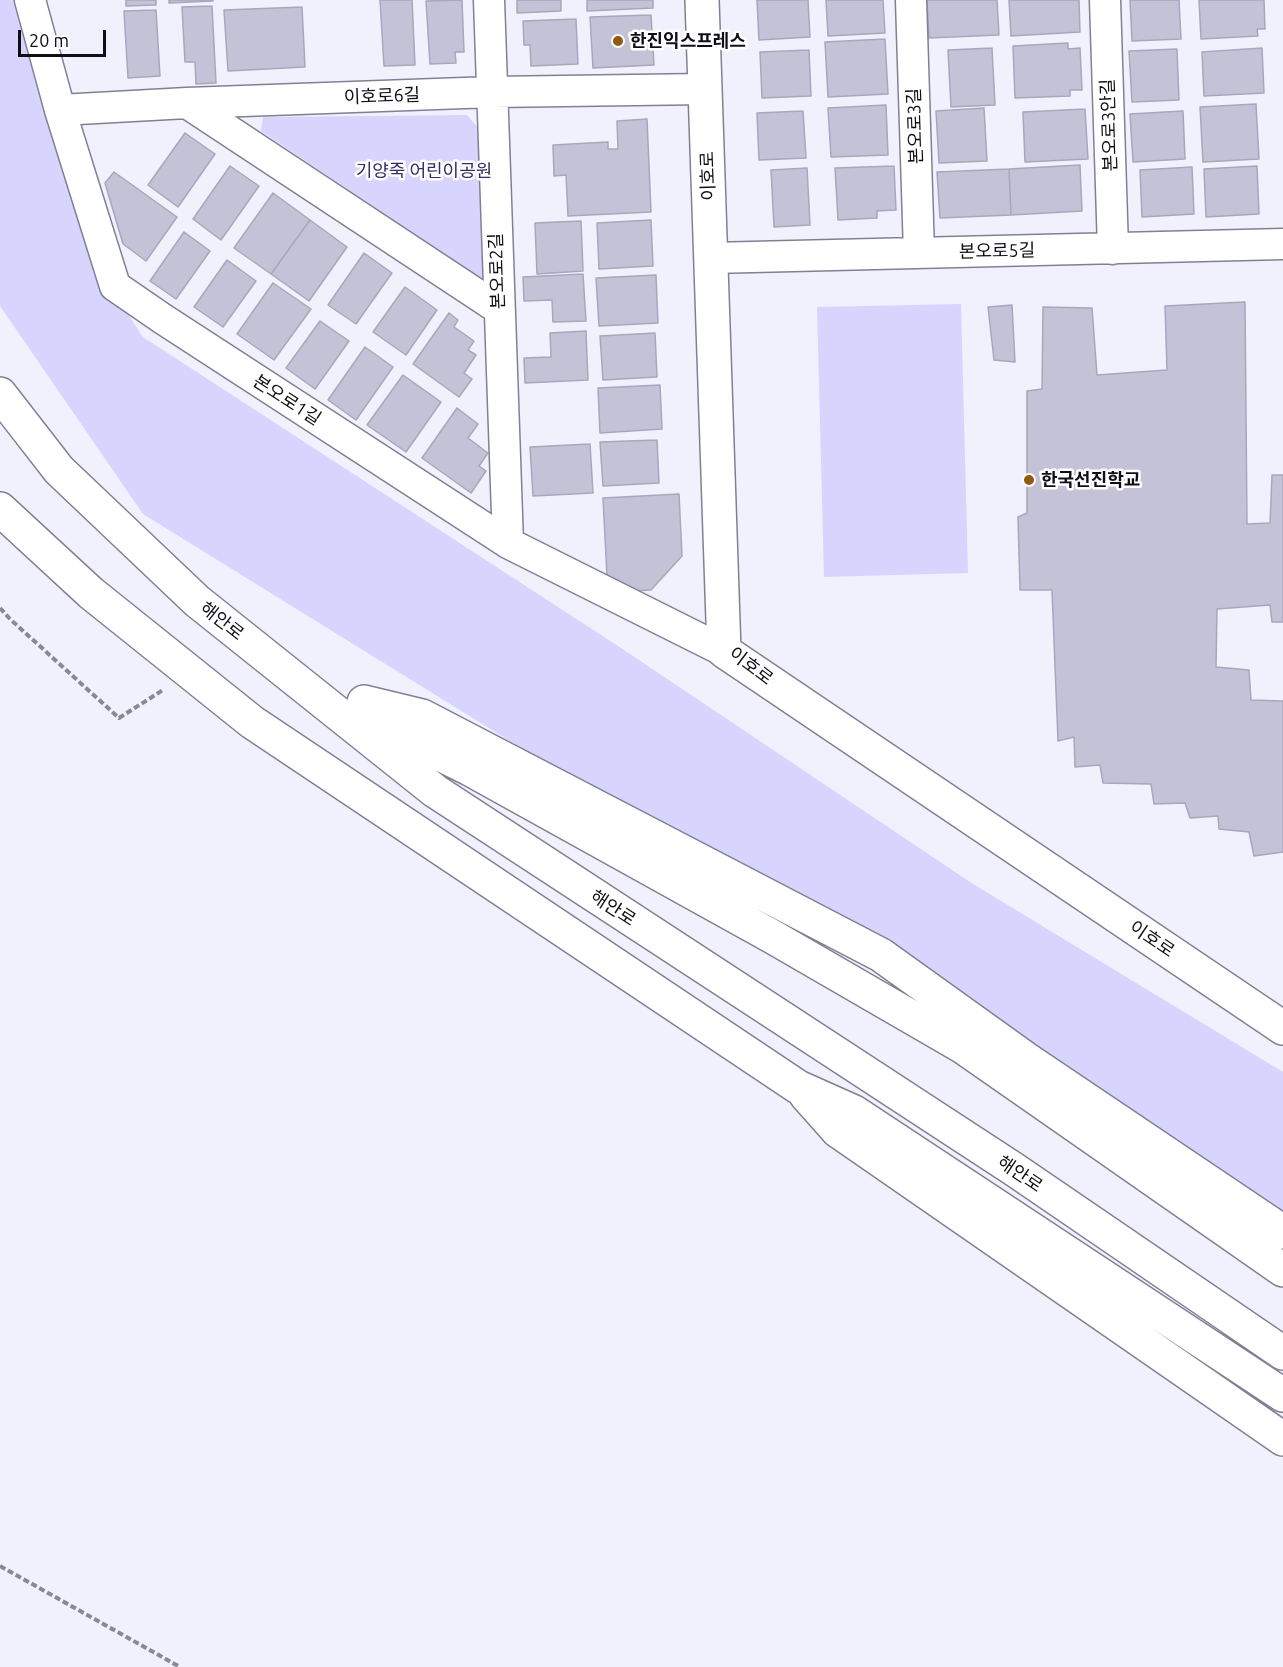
<!DOCTYPE html>
<html>
<head>
<meta charset="utf-8">
<style>
	body { margin:0 }
	#map { position:relative; width:1283px; height:1667px; overflow:hidden; background:#f1f0fd; font-family:Ubuntu,sans-serif }
	canvas { display:block }
	.scale { position:absolute; left:18px; top:30px; width:88px; height:27px; box-sizing:border-box; border:3px solid #0f0e15; border-top:0; padding-left:8px; font-size:18px; line-height:21px; white-space:nowrap; color:#0f0e15; -webkit-text-stroke:4px #fff; paint-order:stroke }
</style>
</head>
<body>
<div id="map">
<canvas width="1283" height="1667"></canvas>
<div class="scale">20 m</div>
</div>
<script>
const c = document.querySelector('canvas').getContext('2d');
c.lineJoin = 'round';
function paint(path, color) { c.fillStyle = color; c.fill(path, 'evenodd'); }
const toPath = rows => new Path2D(rows.map(r => 'M' + r).join(''));
function trace(path, color, width, dash) { c.strokeStyle = color; c.lineWidth = width; c.lineCap = dash ? 'butt' : 'round'; c.setLineDash(dash || []); c.stroke(path); }
function drawText(font, color, halo, rows, align = 'center') {
  c.font = font + ' Ubuntu,"Noto Sans KR",sans-serif'; c.lineWidth = 5; c.setLineDash([]); c.textBaseline = 'middle'; c.strokeStyle = halo; c.fillStyle = color; for (const [text, x, y, turn = 0] of rows) {
    c.save(); c.translate(x, y); c.rotate((+turn || 0) * Math.PI / 180); c.textAlign = isNaN(turn) ? turn : align; if (halo) c.strokeText(text, 0, 0); c.fillText(text, 0, 0); c.restore();
  }
}
paint(toPath([
	[0,0,25,0,102,275,143,337,621,648,973,884,1283,1072,1283,1213,623,811,143,514,0,306],
	[467,115,479,129,484,276,480,278,261,131,263,117],
	[961,304,968,573,824,577,817,307]
]), '#d7d4fe');
const building = toPath([
	[126,0,156,0,156,5,126,6,126,0],
	[169,0,213,0,213,1,169,3,169,0],
	[380,0,412,0,415,65,384,66,380,0],
	[462,0,464,52,455,52,456,63,430,64,426,1,462,0],
	[517,0,561,0,561,11,517,13,517,0],
	[587,0,653,0,653,8,587,11,587,0],
	[757,0,808,0,810,37,759,40,757,0],
	[826,0,883,0,885,33,828,36,826,0],
	[927,0,997,0,999,35,929,38,927,0],
	[1009,0,1079,0,1080,32,1011,36,1009,0],
	[1130,0,1179,0,1181,39,1132,41,1130,0],
	[1199,0,1264,0,1265,29,1257,29,1258,36,1201,39,1199,0],
	[212,6,216,83,196,84,195,62,185,62,182,7,212,6],
	[302,7,305,67,228,71,224,10,302,7],
	[156,10,160,76,128,78,124,11,156,10],
	[651,15,654,65,593,68,590,17,651,15],
	[576,19,578,64,531,66,530,45,524,45,523,21,576,19],
	[885,39,888,94,828,97,825,42,885,39],
	[1068,43,1068,49,1080,48,1082,90,1070,90,1070,96,1015,98,1013,46,1068,43],
	[992,48,995,105,951,107,948,50,992,48],
	[1262,48,1264,93,1204,96,1202,52,1262,48],
	[1177,49,1179,100,1132,102,1129,51,1177,49],
	[809,50,811,96,762,98,760,52,809,50],
	[1256,104,1259,159,1203,162,1200,107,1256,104],
	[886,105,888,155,831,157,828,108,886,105],
	[984,108,987,161,939,163,936,111,984,108],
	[1085,109,1088,159,1025,162,1023,112,1085,109],
	[803,111,806,158,759,160,757,113,803,111],
	[1183,111,1185,159,1133,162,1130,114,1183,111],
	[647,119,651,212,568,216,566,175,554,176,553,145,608,142,608,149,618,149,617,121,647,119],
	[185,133,215,154,178,207,148,185,185,133],
	[1080,165,1082,211,1011,215,1009,169,1080,165],
	[230,166,259,186,221,240,193,219,230,166],
	[894,166,896,210,877,211,877,218,838,220,835,168,894,166],
	[1257,166,1259,214,1206,217,1204,169,1257,166],
	[1192,167,1194,214,1142,217,1140,170,1192,167],
	[807,168,810,225,774,227,771,170,807,168],
	[1009,169,1011,215,940,218,937,172,1009,169],
	[114,172,177,217,146,261,123,244,105,183,114,172],
	[273,193,310,220,271,274,234,248,273,193],
	[310,220,347,247,309,301,271,274,310,220],
	[651,220,653,266,599,269,597,223,651,220],
	[581,221,583,271,537,274,535,223,581,221],
	[184,232,210,251,176,299,150,281,184,232],
	[364,253,392,273,356,324,328,305,364,253],
	[227,260,256,281,223,327,194,307,227,260],
	[583,274,586,321,553,322,552,300,524,301,523,277,583,274],
	[656,275,658,323,599,326,596,278,656,275],
	[273,283,311,309,274,360,237,334,273,283],
	[405,287,437,310,406,355,373,332,405,287],
	[1245,302,1247,524,1270,523,1272,475,1283,475,1283,622,1272,622,1270,605,1217,609,1216,667,1249,670,1251,700,1283,701,1283,852,1254,856,1249,832,1219,829,1218,816,1190,818,1185,803,1154,804,1151,784,1103,783,1100,765,1075,767,1074,737,1058,741,1052,590,1020,590,1018,517,1027,513,1027,391,1042,389,1043,307,1092,308,1097,375,1167,370,1165,306,1245,302],
	[1012,305,1015,362,994,360,988,307,1012,305],
	[449,313,458,320,454,327,474,341,468,350,476,355,464,373,472,379,459,397,413,364,449,313],
	[320,321,349,341,315,389,286,368,320,321],
	[586,331,588,380,525,383,524,358,551,357,550,333,586,331],
	[655,333,657,377,603,380,600,336,655,333],
	[365,347,393,367,356,420,328,400,365,347],
	[403,375,441,402,406,452,367,425,403,375],
	[660,385,662,429,600,433,598,388,660,385],
	[457,408,478,424,468,438,488,453,479,466,486,471,471,493,422,458,457,408],
	[657,440,659,483,603,486,600,442,657,440],
	[590,444,593,493,533,496,530,447,590,444],
	[679,494,682,556,651,590,633,591,607,576,603,498,679,494]
]);
paint(building, '#c4c2d7');
trace(building, '#a8a7bb', 1.5);
const minor = toPath([
	[30,0,60,110,115,286,163,319,508,543,724,651],
	[489,0,508,543],
	[911,0,919,253],
	[1105,0,1113,249],
	[187,103,499,309],
	[60,110,187,103,492,92,705,89],
	[711,258,1283,244]
]);
const tertiary = toPath([
	[702,0,724,651,1283,1028]
]);
const primary = toPath([
	[0,394,59,470,197,601,435,791,1015,1170,1283,1353],
	[0,509,91,593,252,722,798,1087,854,1112,1283,1395],
	[364,702,422,716,881,955,1026,1059,1283,1232],
	[363,716,470,769,773,937,963,1047,1283,1270],
	[806,1095,838,1131,1283,1439]
]);
trace(minor, '#818093', 33);
trace(tertiary, '#818093', 36);
trace(primary, '#818093', 36);
trace(toPath([
	[0,608,10,619,119,718,163,690],
	[0,1566,180,1667]
]), '#898893', 4, [6, 3]);
trace(minor, '#fff', 30);
trace(tertiary, '#fff', 33);
trace(primary, '#fff', 33);
for (const [x, y, r, color] of [
	[618,41,6,"#915a11"],
	[1029,480,6,"#915a11"]
]) { const dot = new Path2D(); dot.arc(x, y, r, 0, 2 * Math.PI); c.fillStyle = color; c.fill(dot); trace(dot, '#fff', 2); }
drawText('bold 18px', '#0f0e15', '#fff', [
	["한진익스프레스",630,41],
	["한국선진학교",1041,480]
], 'left');
drawText('18px', '#0f0e15', '#fff', [
	["이호로6길",382,96,-2],
	["본오로3안길",1109,125,-92],
	["본오로3길",915,126,-92],
	["이호로",708,176,-92],
	["본오로5길",997,251,-1],
	["본오로2길",497,271,-92],
	["본오로1길",287,400,33],
	["해안로",222,621,38],
	["이호로",751,666,37],
	["해안로",613,908,33],
	["이호로",1152,939,34],
	["해안로",1020,1174,34]
]);
drawText('18px', '#382d67', '#fff', [
	["기양죽 어린이공원",424,171]
]);
</script>
</body>
</html>
